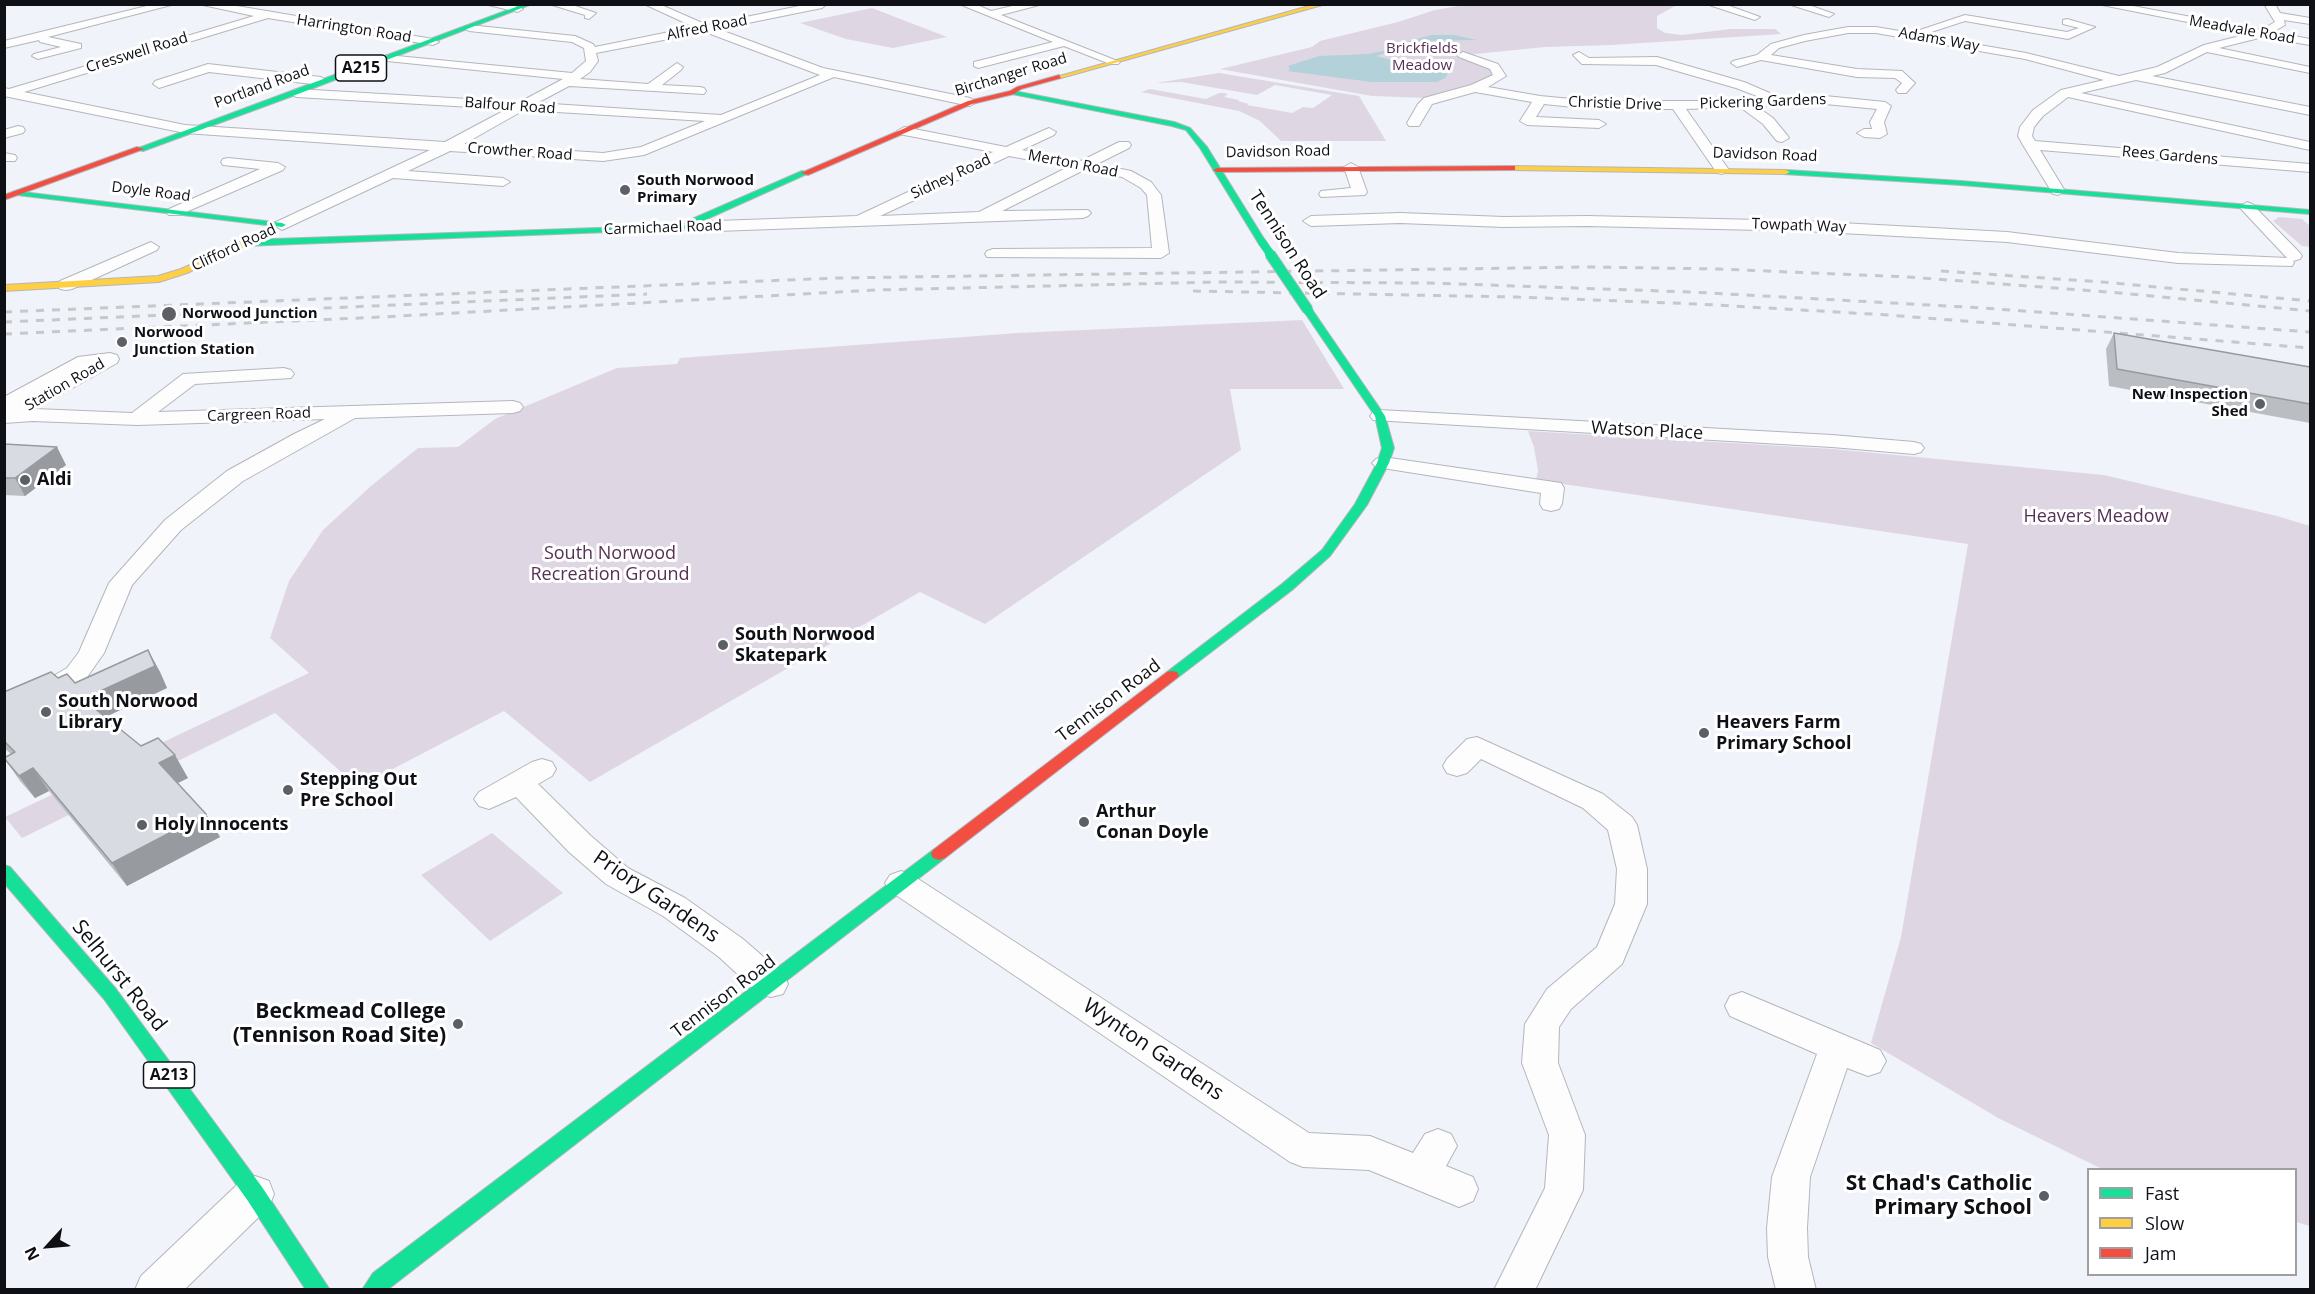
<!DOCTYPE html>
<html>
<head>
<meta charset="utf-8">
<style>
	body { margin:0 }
	#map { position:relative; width:2315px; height:1294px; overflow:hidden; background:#f0f3fa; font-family:"Open Sans",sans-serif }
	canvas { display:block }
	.frame { position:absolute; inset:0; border:6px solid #0e1016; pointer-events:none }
	.legend { position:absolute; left:2087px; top:1168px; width:210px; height:108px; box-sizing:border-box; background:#fff; border:2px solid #9f9fa2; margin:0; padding:8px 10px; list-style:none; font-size:18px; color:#0e1016 }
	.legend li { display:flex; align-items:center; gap:12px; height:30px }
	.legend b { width:30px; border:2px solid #9f9fa2 }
	.north { position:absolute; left:18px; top:1216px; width:60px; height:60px; -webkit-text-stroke:4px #fff; paint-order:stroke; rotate:244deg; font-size:16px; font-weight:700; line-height:24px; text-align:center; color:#0e1016 }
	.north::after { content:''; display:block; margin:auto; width:21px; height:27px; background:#0e1016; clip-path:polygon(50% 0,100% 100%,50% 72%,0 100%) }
</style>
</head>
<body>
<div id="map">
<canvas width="2315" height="1294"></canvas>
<div class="frame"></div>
<ul class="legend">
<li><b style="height:8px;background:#16e098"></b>Fast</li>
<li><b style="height:8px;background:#ffcf43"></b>Slow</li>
<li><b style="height:8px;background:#f24e42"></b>Jam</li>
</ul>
<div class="north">N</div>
</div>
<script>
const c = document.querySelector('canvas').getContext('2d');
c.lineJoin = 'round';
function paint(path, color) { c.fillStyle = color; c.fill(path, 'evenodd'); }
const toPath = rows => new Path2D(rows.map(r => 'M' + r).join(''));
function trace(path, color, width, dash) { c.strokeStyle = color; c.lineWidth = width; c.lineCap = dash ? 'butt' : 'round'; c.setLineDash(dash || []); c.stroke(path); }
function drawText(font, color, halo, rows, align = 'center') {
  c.font = font + ' "Open Sans",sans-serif'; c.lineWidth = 6; c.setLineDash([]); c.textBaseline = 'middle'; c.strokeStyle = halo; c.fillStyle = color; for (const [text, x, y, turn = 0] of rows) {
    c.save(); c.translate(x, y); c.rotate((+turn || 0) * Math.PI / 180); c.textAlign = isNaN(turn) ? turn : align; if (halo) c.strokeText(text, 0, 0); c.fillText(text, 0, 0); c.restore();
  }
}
paint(toPath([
	[1470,4,1677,5,1657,16,1657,28,1665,33,1682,35,1730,29,1775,29,1781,34,1612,45,1545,47,1465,55,1492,67,1505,76,1428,98,1372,96,1220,69,1312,47,1320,41,1398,22,1435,10],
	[872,8,947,37,893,48,846,39,800,23],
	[1219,73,1359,96,1386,141,1281,141,1260,121,1239,111,1141,92,1150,89,1206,99,1219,93,1224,93,1228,94,1224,97,1239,100,1238,101,1249,104,1247,105,1292,113,1303,107,1313,108,1332,95,1275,85,1257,95,1181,82,1156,83],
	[2279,217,2302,219,2310,226,2310,247,2302,246,2273,221],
	[1302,320,1344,389,1230,389,1241,450,985,624,920,592,590,782,504,711,358,787,275,713,22,838,5,817,309,673,270,638,289,581,323,530,371,486,418,448,458,447,495,419,617,368,677,364,680,358,1018,333],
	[1528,431,1833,449,2104,475,2277,516,2310,526,2310,1226,2296,1222,2296,1170,2102,1169,2000,1119,1871,1043,1901,937,1968,544,1536,480,1538,471,1534,447],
	[492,833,563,893,490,941,421,875]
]), '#dfd6e3');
paint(toPath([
	[1431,35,1454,35,1477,40,1415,41,1401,48,1376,56,1448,74,1445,78,1437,82,1372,82,1287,71,1290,70,1288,66,1319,56,1369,54,1401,47,1409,41]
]), '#b2d1d8');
const street = toPath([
	[155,4,175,4,48,37,81,44,81,48,38,59,32,56,34,54,61,47,40,42,39,40,4,48,4,41,155,4],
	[198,4,225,4,433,39,439,42,433,45,268,18,24,92,185,125,445,142,507,109,296,97,290,93,296,89,520,102,563,79,387,61,381,58,387,55,572,73,586,61,584,48,572,42,469,31,464,28,469,25,575,36,593,44,595,47,694,27,644,4,659,4,707,25,809,4,827,4,822,8,718,29,823,68,970,98,976,102,970,106,834,77,644,155,603,161,450,151,408,171,503,178,510,182,503,186,393,178,282,230,274,225,276,222,430,150,185,133,4,96,4,88,9,89,254,16,198,4],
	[705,32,820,75,721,115,537,103,569,86,704,94,706,91,704,88,700,87,662,85,681,70,683,67,677,63,648,84,580,79,590,72,598,61,596,53,705,32],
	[524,110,705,121,641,147,603,153,464,144,524,110],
	[484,4,510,4,523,9,518,12,484,4],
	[549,4,569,4,596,13,589,19,585,18,585,15,549,4],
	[959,4,975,4,991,11,1021,4,1043,4,1001,15,1120,62,1118,64,1110,64,1064,46,978,68,974,66,974,62,1053,42,959,4],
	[1706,4,1724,4,1760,17,1755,20,1706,4],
	[1788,4,1806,4,1834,14,1829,17,1788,4],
	[2097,4,2122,4,2261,30,2275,22,2264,4,2275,4,2280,13,2310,18,2310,24,2284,20,2285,25,2273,32,2310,39,2310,45,2263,37,2219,48,2310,67,2310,73,2207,52,2165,73,2152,76,2310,107,2310,115,2136,80,2081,93,2310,142,2310,150,2068,97,2043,116,2034,127,2032,136,2035,141,2310,164,2310,172,2040,150,2065,191,2058,195,2053,194,2023,145,2018,136,2020,127,2033,110,2061,90,2104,80,2025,59,1876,33,1848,33,1805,41,1779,48,1771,55,1857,69,1902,71,1915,83,1906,93,1898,93,1896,90,1902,83,1895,78,1857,77,1761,60,1737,67,1731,63,1733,61,1757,55,1771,44,1804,35,1848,27,1876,27,1911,33,1965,15,2067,32,2079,28,2063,24,2063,20,2067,19,2095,27,2068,39,1965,21,1922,35,2026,53,2119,76,2157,67,2204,45,2248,34,2097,4],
	[1463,52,1498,64,1506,76,1488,87,1540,96,1593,101,1717,101,1762,98,1736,88,1656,65,1582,64,1573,55,1579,52,1589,58,1657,57,1744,82,1779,97,1815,95,1885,102,1891,106,1884,122,1887,134,1880,138,1864,137,1857,133,1864,129,1872,129,1870,122,1877,109,1815,103,1756,106,1773,118,1787,135,1789,138,1782,142,1777,141,1763,124,1740,107,1686,109,1729,170,1722,174,1717,173,1673,109,1593,109,1544,104,1536,117,1599,120,1606,124,1599,128,1527,125,1520,121,1532,102,1475,92,1432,104,1419,126,1409,126,1407,123,1418,104,1424,98,1471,85,1493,75,1490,69,1459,57,1457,55,1463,52],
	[208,64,321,77,327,81,321,85,209,72,159,88,153,84,155,81,208,64],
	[18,126,23,127,25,130,23,133,4,138,4,130,18,126],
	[904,127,1006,147,1049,128,1056,132,1054,135,1022,150,1081,161,1119,142,1129,142,1131,145,1129,148,1097,164,1131,171,1151,182,1161,195,1169,253,1161,258,987,257,985,254,987,251,993,249,1152,248,1147,195,1141,188,1122,177,1084,170,1002,211,1088,210,1091,213,1088,216,1083,218,688,232,680,227,688,222,857,216,993,152,899,134,897,131,904,127],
	[1009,156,1068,167,979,212,880,216,1009,156],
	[4,153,15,155,17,158,15,161,4,161,4,153],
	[228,158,278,163,285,167,283,170,179,215,169,215,166,212,169,209,260,169,223,165,221,162,223,159,228,158],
	[1351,163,1358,167,1367,192,1365,195,1321,197,1319,194,1321,191,1351,188,1344,167,1351,163],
	[2247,202,2252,204,2300,253,2302,256,2300,259,2293,261,2294,263,2292,266,2178,263,2007,242,1804,231,1587,226,1504,227,1400,223,1311,226,1303,221,1311,216,1400,213,1504,217,1587,216,1804,221,2007,232,2178,253,2287,258,2242,210,2239,207,2247,202],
	[151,242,159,247,157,250,72,289,66,290,60,289,58,285,60,281,151,242],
	[110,353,117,355,119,359,117,363,35,409,132,413,183,374,284,368,291,370,294,374,291,378,195,384,158,412,513,401,520,403,523,407,520,411,513,413,355,418,243,481,181,530,132,585,104,653,85,680,61,694,4,717,4,698,43,682,67,668,79,652,109,583,165,520,227,471,294,434,325,419,137,425,33,421,4,423,4,411,8,410,4,411,4,397,78,357,110,353],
	[1380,410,1832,435,1914,442,1921,444,1924,448,1921,452,1914,454,1832,447,1373,420,1370,416,1373,412,1380,410],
	[1383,457,1561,483,1564,488,1562,504,1559,509,1551,511,1543,509,1540,504,1541,493,1376,467,1372,463,1376,459,1383,457],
	[1477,737,1603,794,1632,817,1637,825,1647,869,1647,904,1622,964,1571,1009,1559,1027,1558,1063,1585,1135,1583,1190,1535,1290,1494,1290,1545,1188,1549,1135,1522,1063,1525,1024,1547,989,1597,947,1615,904,1617,869,1608,830,1583,808,1481,759,1467,773,1457,776,1447,773,1443,766,1447,759,1467,739,1477,737],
	[542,759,552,762,556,769,552,776,538,784,591,836,628,868,685,898,743,939,783,974,788,984,783,994,771,997,759,994,719,957,663,916,606,884,569,852,516,797,489,809,479,806,474,799,479,792,532,762,542,759],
	[901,871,912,875,1309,1133,1370,1136,1413,1153,1425,1134,1438,1129,1451,1134,1457,1146,1446,1166,1473,1177,1478,1189,1473,1201,1459,1207,1369,1170,1303,1167,1290,1162,890,891,885,883,890,875,901,871],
	[1742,992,1880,1050,1886,1061,1880,1072,1868,1076,1847,1068,1810,1177,1807,1228,1808,1257,1816,1290,1776,1290,1768,1257,1767,1228,1772,1177,1817,1054,1730,1016,1725,1006,1730,996,1742,992],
	[255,1176,269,1181,274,1194,269,1207,184,1290,135,1290,141,1276,241,1181,255,1176]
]);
const fast = toPath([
	[524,4,532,4,298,94,143,151,136,149,524,4],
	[1014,91,1174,122,1190,128,1207,147,1266,242,1259,244,1200,148,1186,130,1172,126,1012,94,1014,91],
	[1786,170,1961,181,2310,210,2310,214,1961,185,1783,174,1782,172,1786,170],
	[802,171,809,173,698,223,688,229,244,246,240,243,244,240,686,225,692,219,802,171],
	[14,191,282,223,286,225,282,227,17,195,14,195,14,191],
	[1305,308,1311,308,1385,416,1394,448,1389,463,1367,505,1330,556,1292,590,1177,678,1167,678,1165,675,1167,672,1282,584,1322,550,1355,504,1377,463,1382,448,1375,416,1303,310,1305,308],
	[939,848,945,850,947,854,945,858,387,1290,362,1290,373,1273,933,850,939,848],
	[4,865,10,867,116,989,262,1187,330,1290,306,1290,248,1201,104,999,4,883,4,865]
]);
const slow = toPath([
	[1316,4,1326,4,1061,78,1056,77,1316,4],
	[1509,166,1786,170,1790,172,1786,174,1512,170,1509,170,1509,166],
	[264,231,268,234,267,236,187,273,159,282,4,291,4,285,158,276,181,269,264,231]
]);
const jam = toPath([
	[1059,75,1061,78,1021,89,1014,94,972,104,808,175,801,173,968,101,1010,91,1017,87,1059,75],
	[137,147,144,149,4,200,4,195,137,147],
	[1512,166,1515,166,1515,170,1217,172,1213,170,1217,168,1512,166],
	[1172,671,1177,672,1179,675,1177,678,945,858,939,860,933,858,931,854,933,850,1167,672,1172,671]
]);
trace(street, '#b4b6bc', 2);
trace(fast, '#b4b6bc', 2);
trace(slow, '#b4b6bc', 2);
trace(jam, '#b4b6bc', 2);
paint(street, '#fdfdfe');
paint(fast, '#16e098');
paint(slow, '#ffcf43');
paint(jam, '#f24e42');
trace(toPath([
	[1941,271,2102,282,2310,301],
	[1193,291,1517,297,1698,304,1888,315,2310,348],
	[4,312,837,278,1587,267,1719,269,1908,277,2108,292,2310,311],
	[4,322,647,294],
	[4,334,381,317,876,290,1218,282,1429,283,1691,292,1983,308,2310,332]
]), '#c7c8ca', 3, [8, 8]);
const fastBridgeFar1 = toPath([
	[1262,242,1271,255]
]);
const fastBridge = toPath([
	[1270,254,1308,310]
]);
trace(fastBridgeFar1, '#b4b6bc', 9, []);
trace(fastBridge, '#b4b6bc', 12, []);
trace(fastBridgeFar1, '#16e098', 8);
trace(fastBridge, '#16e098', 10);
paint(toPath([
	[2114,333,2310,367,2310,423,2109,386,2106,349],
	[4,444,66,465,25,496,4,495],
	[148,650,160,672,167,688,105,717,141,746,188,778,177,783,206,814,220,837,127,886,49,791,35,798,20,781,4,758,11,754,4,748,4,692,58,678,75,683]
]), '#babdc2');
paint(toPath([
	[57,447,66,465,25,496,15,478],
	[148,650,160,672,167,688,97,721,83,699],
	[175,755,188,778,172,786,159,763],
	[33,768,49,791,35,798,19,776],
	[206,814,220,837,127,886,112,863]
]), '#979a9e');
const building = toPath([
	[2114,333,2310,367,2310,404,2117,369,2114,333],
	[4,444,57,447,15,478,4,478,4,444],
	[148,650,155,666,83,699,141,746,158,738,175,755,159,763,206,814,112,863,33,768,19,776,4,758,15,752,4,741,4,692,51,672,58,678,67,674,75,683,148,650]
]);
paint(building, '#d8dce2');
trace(building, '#979a9e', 1.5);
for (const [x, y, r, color] of [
	[625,190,6,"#5d5f66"],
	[169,314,8,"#5d5f66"],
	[122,342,6,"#5d5f66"],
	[2260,404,6,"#5d5f66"],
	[25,480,6,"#5d5f66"],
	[723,645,6,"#5d5f66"],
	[46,712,6,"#5d5f66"],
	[1704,733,6,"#5d5f66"],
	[288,790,6,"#5d5f66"],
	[1084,822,6,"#5d5f66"],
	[142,825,6,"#5d5f66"],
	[458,1024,6,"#5d5f66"],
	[2044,1196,6,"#5d5f66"]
]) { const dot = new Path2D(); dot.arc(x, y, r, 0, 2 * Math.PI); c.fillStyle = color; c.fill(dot); trace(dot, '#fff', 2); }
drawText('15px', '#0e1016', '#fff', [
	["Alfred Road",707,28,-11],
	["Harrington Road",354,29,9],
	["Meadvale Road",2242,30,10],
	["Adams Way",1939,40,10],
	["Cresswell Road",137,53,-17],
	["Birchanger Road",1011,75,-17],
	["Portland Road",262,87,-20],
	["Pickering Gardens",1763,102,-2],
	["Christie Drive",1615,104,2],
	["Balfour Road",510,106,4],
	["Crowther Road",520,152,4],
	["Davidson Road",1278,152,-1],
	["Davidson Road",1765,155,2],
	["Rees Gardens",2170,156,5],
	["Merton Road",1073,164,11],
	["Sidney Road",951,177,-25],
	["Doyle Road",151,192,7],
	["Towpath Way",1799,226,2],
	["Carmichael Road",663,228,-2],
	["Clifford Road",234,248,-25],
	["Station Road",65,385,-30],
	["Cargreen Road",259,415,-2]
]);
drawText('15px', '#563156', '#fff', [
	["Brickfields",1422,49],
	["Meadow",1422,66]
]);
drawText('bold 15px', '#0e1016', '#fff', [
	["South Norwood",637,181],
	["Primary",637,198],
	["Norwood Junction",182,314],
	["Norwood",134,333],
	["Junction Station",134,350],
	["New Inspection",2248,395,"right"],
	["Shed",2248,412,"right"]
], 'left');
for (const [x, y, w] of [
	[361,68,51],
	[169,1075,51]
]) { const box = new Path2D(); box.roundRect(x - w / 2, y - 13, w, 26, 4.5); c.fillStyle = '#fff'; c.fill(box); trace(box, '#0e1016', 1.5); }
drawText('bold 16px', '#0e1016', null, [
	["A215",361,68],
	["A213",169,1075]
]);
drawText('18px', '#0e1016', '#fff', [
	["Tennison Road",1287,245,57],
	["Watson Place",1647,431,3],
	["Tennison Road",1109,701,-37],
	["Tennison Road",724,997,-37]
]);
drawText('bold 18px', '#0e1016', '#fff', [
	["Aldi",37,480],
	["South Norwood",735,635],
	["Skatepark",735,656],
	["South Norwood",58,702],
	["Library",58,723],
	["Heavers Farm",1716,723],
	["Primary School",1716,744],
	["Stepping Out",300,780],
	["Pre School",300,801],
	["Arthur",1096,812],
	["Conan Doyle",1096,833],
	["Holy Innocents",154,825]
], 'left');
drawText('18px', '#563156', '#fff', [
	["Heavers Meadow",2096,517],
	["South Norwood",610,554],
	["Recreation Ground",610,575]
]);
drawText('21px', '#0e1016', '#fff', [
	["Priory Gardens",656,897,34],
	["Selhurst Road",119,976,51],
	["Wynton Gardens",1153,1050,34]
]);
drawText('bold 21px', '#0e1016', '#fff', [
	["Beckmead College",446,1012],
	["(Tennison Road Site)",446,1036],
	["St Chad's Catholic",2032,1184],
	["Primary School",2032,1208]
], 'right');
</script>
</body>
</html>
